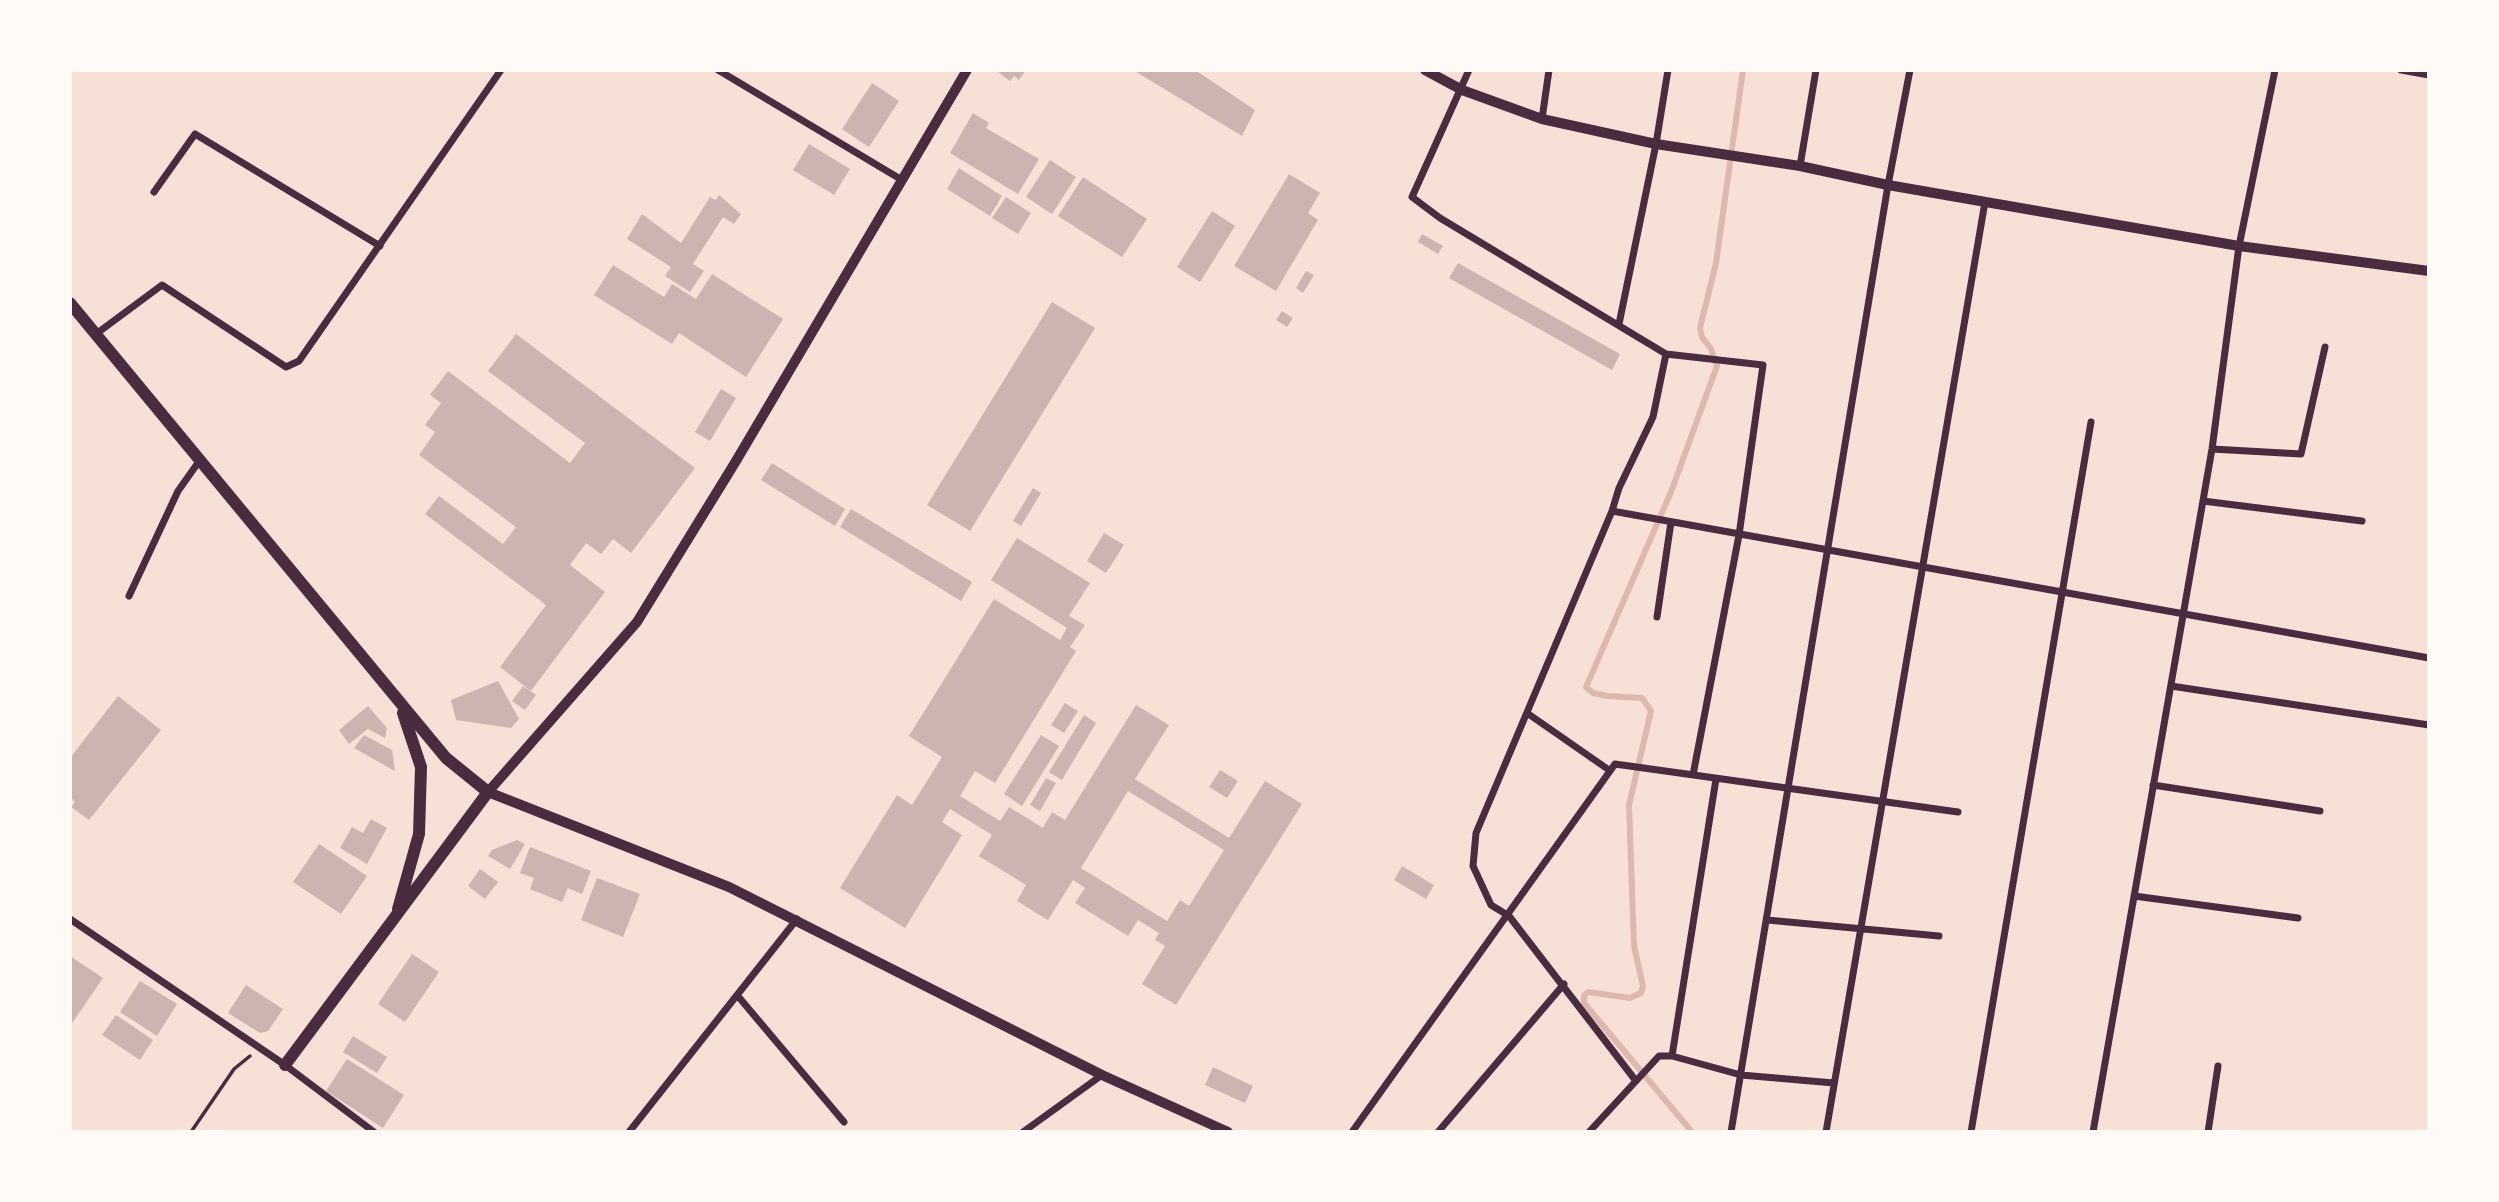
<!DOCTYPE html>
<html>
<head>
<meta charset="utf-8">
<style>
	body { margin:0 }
	#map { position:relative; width:2499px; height:1202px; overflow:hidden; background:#f7e1d7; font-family:"Titillium Web",sans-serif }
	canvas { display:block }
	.frame { position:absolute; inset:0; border:72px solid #fffaf5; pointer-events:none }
</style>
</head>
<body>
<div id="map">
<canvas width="2499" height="1202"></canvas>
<div class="frame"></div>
</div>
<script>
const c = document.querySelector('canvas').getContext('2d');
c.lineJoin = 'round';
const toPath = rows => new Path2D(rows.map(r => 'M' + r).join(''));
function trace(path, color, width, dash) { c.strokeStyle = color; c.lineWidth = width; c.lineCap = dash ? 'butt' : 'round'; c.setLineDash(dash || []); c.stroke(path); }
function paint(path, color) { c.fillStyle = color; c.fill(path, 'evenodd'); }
trace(toPath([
	[1692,1132,1584,1003,1584,996,1588,992,1630,998,1641,993,1643,986,1634,946,1629,805,1651,711,1642,698,1607,696,1593,693,1586,687,1671,492,1717,366,1711,349,1702,337,1700,328,1716,263,1743,70]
]), '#dcb8b0', 6);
paint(toPath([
	[1001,70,1026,70,1019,80,1014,76,1010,81,999,73],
	[1133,70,1195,70,1255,110,1242,136],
	[872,83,899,101,869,147,842,129],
	[973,113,989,123,986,128,1039,159,1018,194,950,153],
	[809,144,850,169,834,195,793,170],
	[1050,160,1076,177,1052,214,1026,197],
	[959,168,1002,196,990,216,947,189],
	[1289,174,1320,193,1308,213,1318,220,1276,291,1234,266],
	[1083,177,1147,219,1122,257,1058,216],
	[719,195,741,214,734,224,723,217,693,264,704,271,690,292,665,276,671,267,627,239,642,214,681,243,710,197,716,200],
	[1006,197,1031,213,1018,234,992,218],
	[1212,211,1235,226,1200,282,1177,267],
	[1422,234,1443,246,1438,254,1418,242],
	[1458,263,1620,354,1612,370,1449,278],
	[613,265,664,297,672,284,696,299,712,274,783,319,746,377,679,333,672,344,594,295],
	[1306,271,1314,275,1303,293,1296,288],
	[1052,302,1095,328,970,531,927,505],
	[1282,311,1293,318,1287,327,1276,320],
	[516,334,695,468,631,553,613,539,601,554,586,543,570,565,605,592,531,691,500,667,546,605,425,514,439,496,503,544,516,527,419,455,435,432,425,425,441,403,430,395,448,371,570,463,585,443,488,371],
	[721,389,736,398,710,441,695,432],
	[772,463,845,509,835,526,761,480],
	[1033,488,1041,493,1021,526,1013,521],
	[851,509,972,582,961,601,840,527],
	[1104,533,1124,545,1106,573,1087,561],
	[1017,538,1090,583,1069,616,1085,625,1070,647,1076,651,995,783,975,771,960,796,1000,821,1009,807,1043,828,1052,812,1065,820,1136,705,1169,725,1135,779,1229,838,1265,781,1302,804,1176,1005,1142,984,1165,946,1155,940,1159,933,1138,920,1128,936,1075,903,1085,888,1073,880,1048,920,1017,901,1026,885,979,856,992,835,950,809,942,822,962,835,905,928,840,888,897,795,912,805,942,757,909,736,994,599,1060,640,1067,628,991,580],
	[1128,791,1224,850,1189,906,1180,900,1167,921,1081,868],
	[498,681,519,719,511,728,456,720,451,700],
	[523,686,536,695,525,710,512,701],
	[118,696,161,730,89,820,71,807,75,802,70,797,70,758],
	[1065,703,1078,711,1064,733,1051,725],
	[368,706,387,728,385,738,368,729,349,744,339,730],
	[1084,715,1096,723,1062,780,1049,772],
	[364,735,392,750,395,771,354,748],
	[1041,735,1059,746,1022,806,1004,794],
	[1220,770,1238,781,1227,798,1209,787],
	[1046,778,1056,783,1040,811,1030,805],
	[371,819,387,828,367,864,340,848,352,827,363,833],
	[517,840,525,844,510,869,488,856,492,850],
	[319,844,367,876,341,914,293,882],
	[530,847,591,871,582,894,568,888,562,902,530,889,534,878,520,873],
	[1402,866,1434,885,1426,899,1394,880],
	[480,869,498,882,485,899,468,886],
	[597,878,640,894,623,937,581,920],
	[412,954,439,972,405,1022,378,1004],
	[70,956,103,978,70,1026],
	[140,981,177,1004,157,1036,120,1012],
	[246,985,283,1009,268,1031,260,1033,228,1013],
	[116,1015,153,1040,140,1060,102,1035],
	[353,1036,387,1057,377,1073,343,1052],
	[347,1059,404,1095,383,1128,326,1091],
	[1213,1067,1253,1086,1245,1103,1205,1085]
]), '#ccb4b1');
trace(toPath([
	[191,1132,234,1069,250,1056]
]), '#4a2c40', 3.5);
trace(toPath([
	[718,70,902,180],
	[1469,70,1412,197,1440,218,1666,354,1653,417,1619,488,1612,511,1476,833,1473,866,1491,905,1509,916,1636,1081],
	[2401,70,2429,75],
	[1542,119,1549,70],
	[1800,166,1816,70],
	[154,192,195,134,380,246],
	[1619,324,1656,144,1668,70],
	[96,334,162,285,286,367,299,361,501,70],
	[1666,354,1763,365,1739,535,1693,775],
	[2212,449,2301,454,2325,347],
	[2203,501,2362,521],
	[1612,511,2429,658],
	[129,596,178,491,200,460],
	[1657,617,1671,522],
	[2171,686,2429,725],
	[1527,713,1609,770],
	[2153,785,2320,811],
	[2134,896,2298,918],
	[70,919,285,1065,374,1132],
	[1767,920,1939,936],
	[737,995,844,1122],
	[1672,1056,1716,779],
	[629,1132,797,919],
	[1023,1132,1102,1075],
	[1352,1132,1615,764,1958,812],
	[1438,1132,1564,984],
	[1589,1132,1659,1056,1672,1056,1741,1075,1834,1083],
	[1731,1132,1888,185,1910,70],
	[1826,1132,1985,202],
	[1971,1132,2091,422],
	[2093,1132,2212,449,2239,246,2275,70],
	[2208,1132,2218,1066]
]), '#4a2c40', 7);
trace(toPath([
	[967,70,736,461,637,622,488,792,729,887,1102,1075,1228,1132],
	[1425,70,1462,90,1542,119,1656,144,1800,166,1888,185,2239,246,2429,271]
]), '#4a2c40', 10);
trace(toPath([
	[70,303,446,758,488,792,285,1065],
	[398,909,419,834,421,767,403,713]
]), '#4a2c40', 12);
</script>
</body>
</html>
